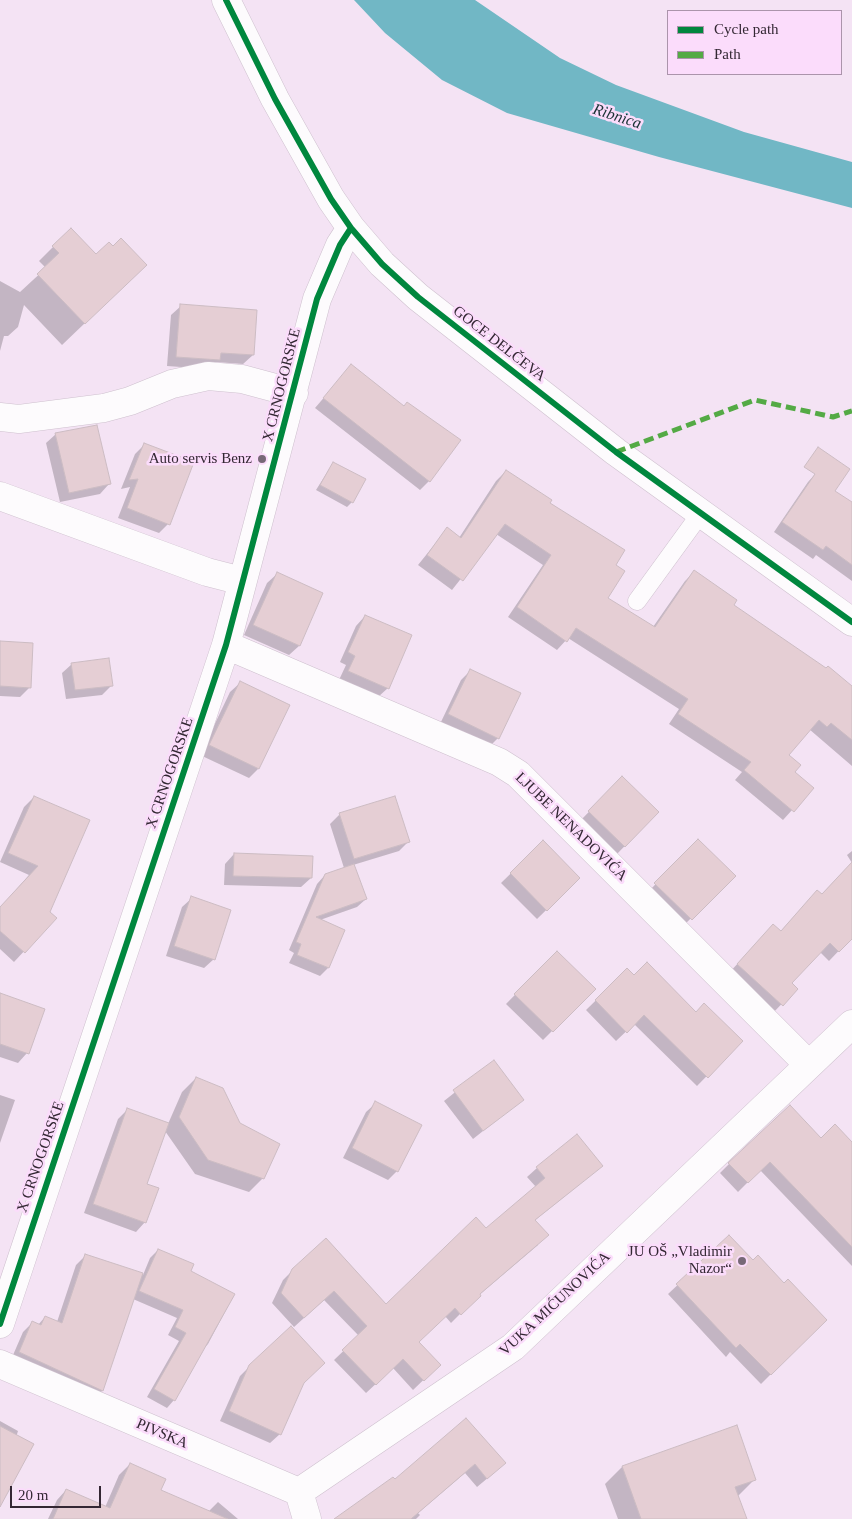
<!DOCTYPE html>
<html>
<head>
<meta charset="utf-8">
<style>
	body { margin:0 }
	#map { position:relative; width:852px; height:1519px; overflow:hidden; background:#f4e3f4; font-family:Georgia,serif }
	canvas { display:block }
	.legend { position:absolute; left:667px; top:10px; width:175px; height:65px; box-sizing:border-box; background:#fbdcfb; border:1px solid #ab94ab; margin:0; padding:6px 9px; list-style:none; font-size:15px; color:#332733 }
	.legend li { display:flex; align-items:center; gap:10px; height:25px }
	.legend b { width:25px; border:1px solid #ab94ab }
	.scale { position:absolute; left:10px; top:1486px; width:91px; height:22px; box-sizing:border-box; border:2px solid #332733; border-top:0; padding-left:6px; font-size:15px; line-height:18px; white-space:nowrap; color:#332733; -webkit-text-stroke:4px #fbdcfb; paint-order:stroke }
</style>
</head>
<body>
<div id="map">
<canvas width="852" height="1519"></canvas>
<ul class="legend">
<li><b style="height:6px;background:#00873e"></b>Cycle path</li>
<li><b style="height:6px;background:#54aa45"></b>Path</li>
</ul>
<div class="scale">20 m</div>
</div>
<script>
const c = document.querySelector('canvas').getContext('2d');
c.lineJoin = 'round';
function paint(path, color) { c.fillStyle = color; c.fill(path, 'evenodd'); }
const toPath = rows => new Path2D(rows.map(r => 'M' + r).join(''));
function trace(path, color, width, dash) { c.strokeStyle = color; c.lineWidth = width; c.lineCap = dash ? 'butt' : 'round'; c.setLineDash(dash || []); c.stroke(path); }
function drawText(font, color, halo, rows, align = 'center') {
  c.font = font + ' Georgia,serif'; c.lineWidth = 5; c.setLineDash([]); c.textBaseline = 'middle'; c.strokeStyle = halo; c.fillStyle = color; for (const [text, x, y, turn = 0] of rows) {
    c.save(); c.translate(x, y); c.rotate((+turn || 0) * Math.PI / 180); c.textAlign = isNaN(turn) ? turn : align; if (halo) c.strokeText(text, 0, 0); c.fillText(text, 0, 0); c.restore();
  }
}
paint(toPath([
	[354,0,475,0,560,58,616,85,744,132,852,162,852,208,659,157,507,113,442,80,385,33]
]), '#71b7c5');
paint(toPath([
	[71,229,96,256,131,279,62,345,24,305,18,327,8,336,4,336,0,351,0,281,20,292,46,268,39,261],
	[181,306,253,355,243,364,216,362,210,369,167,366,171,315],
	[351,366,403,408,429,481,420,490,315,408],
	[56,434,109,484,100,494,60,502,46,443],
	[144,445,168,524,159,533,118,518,130,487,121,489,135,454],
	[333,463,352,502,347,507,316,490],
	[506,471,548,503,614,566,607,598,653,627,685,581,694,572,732,605,852,688,852,766,809,729,787,756,794,772,812,788,783,820,735,780,742,772,669,724,679,709,568,638,557,650,508,617,543,565,496,534,452,590,418,565,447,529,459,538,496,481],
	[817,472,834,491,852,505,852,581,816,555,813,559,774,532,808,482],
	[277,574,322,594,299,646,289,655,244,635,267,583],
	[365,616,388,688,378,697,339,680,346,665,340,662,356,626],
	[0,643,29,688,20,697,0,696],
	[72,664,112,685,102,695,66,699,62,673],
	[470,671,498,738,489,747,440,724,461,680],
	[240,683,258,769,249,778,200,755,230,692],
	[622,778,658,812,615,856,580,821],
	[34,797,49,912,55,918,14,962,0,949,0,908,29,875,0,862,24,807],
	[340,814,408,842,399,851,353,865,366,899,357,907,320,920,344,930,328,968,320,976,289,963,294,953,289,950,317,884,325,875,344,868,330,824],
	[698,841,734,876,681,928,646,894],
	[543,842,579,878,537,919,501,883],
	[852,851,852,937,829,961,820,952,790,983,796,989,772,1014,728,974,764,935,780,932,808,901,821,895,852,863,847,855],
	[234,854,311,878,301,887,224,885,225,864],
	[192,898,214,959,204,968,166,956,182,907],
	[557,952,594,989,543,1040,506,1004],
	[627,970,634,977,741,1041,697,1086,634,1024,616,1041,586,1010],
	[0,994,27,1053,18,1063,0,1057],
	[493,1062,522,1100,473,1139,444,1101],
	[196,1078,263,1178,249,1192,195,1174,165,1131,146,1185,145,1222,136,1232,84,1213,118,1119,127,1110,168,1124,182,1092],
	[0,1095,15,1100,0,1143],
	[376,1103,397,1171,388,1180,343,1158,366,1112],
	[820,1139,852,1143,852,1266,760,1170,738,1192,720,1173,729,1164],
	[602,1166,534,1221,538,1245,479,1295,451,1323,445,1316,418,1342,439,1365,413,1390,393,1368,366,1393,334,1360,359,1336,324,1300,294,1327,272,1303,283,1280,293,1270,386,1305,486,1230,536,1187,527,1177,537,1168],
	[729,1237,753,1262,784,1285,825,1320,761,1384,730,1352,726,1357,668,1294],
	[158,1250,190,1272,234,1295,208,1344,201,1351,174,1400,167,1408,147,1397,179,1341,168,1335,177,1318,133,1299,102,1391,93,1400,10,1362,23,1332,32,1323,38,1325,45,1317,57,1322,76,1265,86,1255,143,1275,150,1258],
	[250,1366,280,1434,270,1443,220,1421,240,1376],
	[466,1419,495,1472,477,1487,465,1473,418,1513,420,1515,416,1519,342,1519,395,1481],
	[0,1421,18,1431,0,1488],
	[736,1427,755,1479,737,1497,746,1519,618,1519,605,1484,622,1467],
	[130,1464,159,1490,208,1512,218,1502,238,1519,100,1519,119,1475],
	[66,1490,94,1519,48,1519,57,1500]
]), '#0003');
const building = toPath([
	[71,228,96,254,109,242,113,246,121,238,147,265,85,324,37,274,59,253,52,246,71,228],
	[180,304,257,310,254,355,221,353,220,360,176,357,180,304],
	[351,364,404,406,407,402,461,440,430,482,323,398,351,364],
	[97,425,111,484,69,493,55,433,97,425],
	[144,443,194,462,170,525,127,508,138,479,129,480,144,443],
	[818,447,850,469,835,491,852,502,852,565,826,546,823,550,782,522,815,474,804,467,818,447],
	[333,462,366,479,353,503,320,485,333,462],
	[506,470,552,500,550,503,625,550,616,565,625,571,608,598,655,627,694,570,737,600,734,605,826,668,828,666,852,686,852,740,831,723,827,727,819,720,789,755,801,765,795,772,814,788,794,812,744,770,751,762,678,714,688,699,576,628,567,642,517,607,551,555,505,524,463,581,427,555,447,527,461,538,506,470],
	[277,572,323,593,300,646,253,625,277,572],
	[365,615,412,635,389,689,348,671,355,656,348,652,365,615],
	[0,641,33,643,31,688,0,686,0,641],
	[109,658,113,686,75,690,71,663,109,658],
	[470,669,521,693,499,739,448,714,470,669],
	[240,681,290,705,259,769,209,745,240,681],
	[622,776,659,812,625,847,588,811,622,776],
	[34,796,90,820,50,912,57,918,25,953,0,931,0,907,38,866,8,853,34,796],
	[395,796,410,842,354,859,339,813,395,796],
	[698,839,736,876,692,920,654,883,698,839],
	[543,840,580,878,547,911,510,873,543,840],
	[234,853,313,856,312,878,233,876,234,853],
	[852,862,852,939,839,952,830,943,792,983,798,989,783,1006,737,964,773,924,781,931,817,890,822,894,852,862],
	[354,864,367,899,316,917,345,930,329,968,297,955,301,944,296,942,325,874,354,864],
	[191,896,231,910,215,960,174,946,191,896],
	[557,951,596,989,553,1032,514,994,557,951],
	[647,962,696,1012,704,1003,743,1041,708,1078,644,1015,627,1033,595,1000,627,968,634,975,647,962],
	[0,993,45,1009,29,1054,0,1044,0,993],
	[494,1060,524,1100,483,1131,453,1090,494,1060],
	[196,1077,223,1088,240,1123,280,1144,264,1179,208,1160,179,1117,196,1077],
	[375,1101,422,1125,398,1172,352,1148,375,1101],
	[790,1105,821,1138,835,1124,852,1142,852,1247,770,1162,748,1183,728,1163,790,1105],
	[127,1108,169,1123,147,1184,159,1188,146,1223,93,1204,127,1108],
	[577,1134,603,1166,535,1220,549,1235,480,1294,481,1296,461,1315,455,1308,419,1342,441,1365,424,1381,403,1359,376,1385,342,1350,367,1326,334,1291,304,1318,281,1293,292,1269,326,1238,386,1304,476,1217,486,1228,545,1178,536,1167,577,1134],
	[729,1235,753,1260,758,1255,784,1283,788,1279,827,1320,771,1375,740,1344,736,1348,676,1284,729,1235],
	[158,1249,194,1264,191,1271,235,1294,175,1401,154,1389,186,1333,175,1327,183,1310,139,1291,158,1249],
	[85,1254,143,1273,103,1391,19,1352,32,1321,41,1325,45,1316,62,1323,85,1254],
	[291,1326,325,1363,304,1383,281,1435,229,1411,249,1365,291,1326],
	[466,1418,506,1463,487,1479,475,1464,411,1519,334,1519,393,1477,395,1479,466,1418],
	[737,1425,756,1480,735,1487,747,1519,641,1519,622,1466,737,1425],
	[0,1426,34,1444,0,1507,0,1426],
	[130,1463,166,1479,161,1490,228,1519,53,1519,66,1489,110,1508,130,1463]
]);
paint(building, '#e5ced4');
trace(building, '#ccbcc3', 1);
const service = toPath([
	[637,601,701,513]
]);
const minor = toPath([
	[226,0,275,99,331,199,351,228,382,264,418,297,616,452,852,622],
	[0,417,19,419,104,408,130,401,172,384,208,376,242,379,294,393],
	[0,496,207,572,242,581],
	[226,645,499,762,518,774,808,1064],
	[0,1324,226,645,317,299,340,245,351,228],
	[0,1364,299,1492,307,1519],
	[299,1492,513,1347,852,1024]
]);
trace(service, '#cec0ce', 19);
trace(minor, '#cec0ce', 29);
trace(service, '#fdfbfd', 18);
trace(minor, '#fdfbfd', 28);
trace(toPath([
	[616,452,755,400,833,417,852,411]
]), '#54aa45', 5, [10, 5]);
trace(toPath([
	[226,0,275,99,331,199,351,228,382,264,418,297,616,452,852,622],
	[0,1324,226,645,317,299,340,245,351,228]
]), '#00873e', 6);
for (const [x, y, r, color] of [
	[262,459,5,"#776977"],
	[742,1261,5,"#776977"]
]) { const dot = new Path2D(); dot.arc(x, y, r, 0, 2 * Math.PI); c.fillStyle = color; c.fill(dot); trace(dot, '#fbdcfb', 2); }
drawText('15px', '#332733', '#fbdcfb', [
	["GOCE DELČEVA",499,344,38],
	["X CRNOGORSKE",282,385,-76],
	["X CRNOGORSKE",170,773,-71],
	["LJUBE NENADOVIĆA",571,827,44],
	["X CRNOGORSKE",41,1157,-71],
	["VUKA MIĆUNOVIĆA",555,1304,-43],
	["PIVSKA",162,1434,23]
]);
drawText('15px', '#332733', '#fbdcfb', [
	["Auto servis Benz",252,459],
	["JU OŠ „Vladimir",732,1252],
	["Nazor“",732,1269]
], 'right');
drawText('italic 16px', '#1b3336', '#fbdcfb', [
	["Ribnica",617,117,18]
]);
</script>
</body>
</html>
